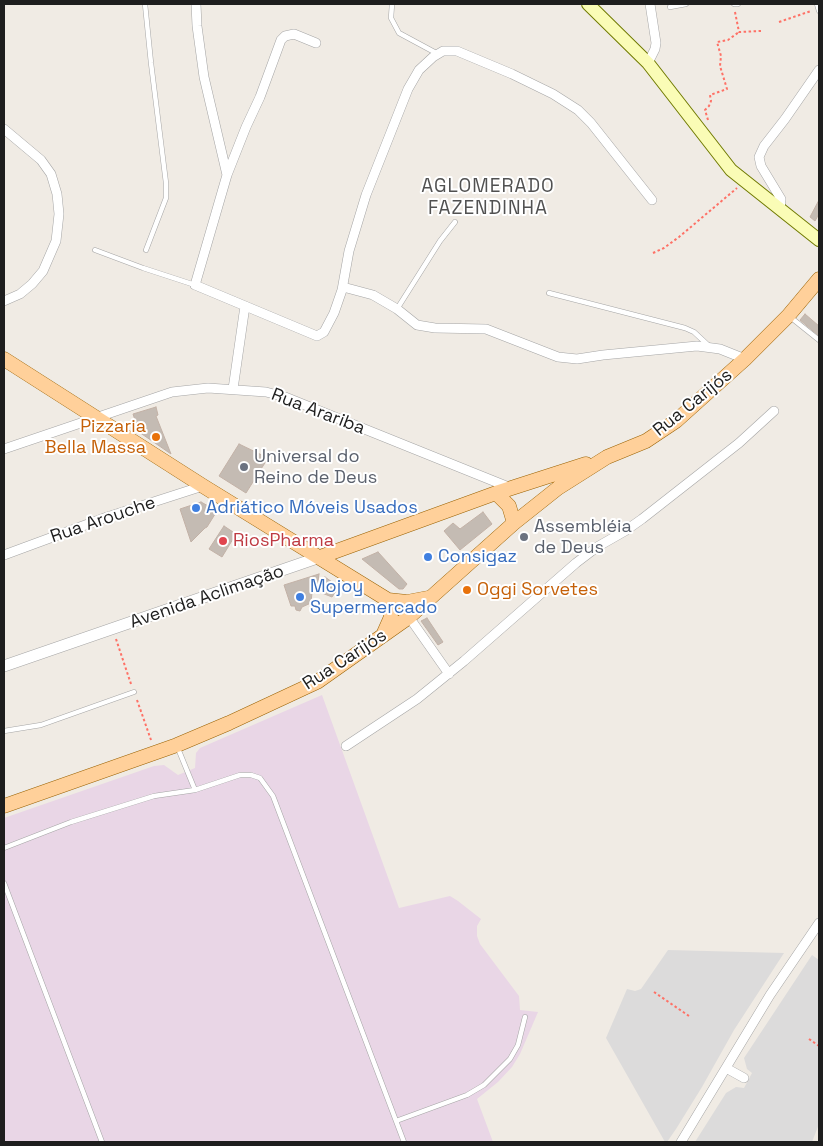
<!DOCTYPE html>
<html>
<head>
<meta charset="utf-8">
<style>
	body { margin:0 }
	#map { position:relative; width:823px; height:1146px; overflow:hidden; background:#f0ebe4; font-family:"Space Grotesk",sans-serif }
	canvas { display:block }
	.frame { position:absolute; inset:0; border:5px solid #1e1e1e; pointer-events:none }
</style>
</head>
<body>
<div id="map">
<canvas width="823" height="1146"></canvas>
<div class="frame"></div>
</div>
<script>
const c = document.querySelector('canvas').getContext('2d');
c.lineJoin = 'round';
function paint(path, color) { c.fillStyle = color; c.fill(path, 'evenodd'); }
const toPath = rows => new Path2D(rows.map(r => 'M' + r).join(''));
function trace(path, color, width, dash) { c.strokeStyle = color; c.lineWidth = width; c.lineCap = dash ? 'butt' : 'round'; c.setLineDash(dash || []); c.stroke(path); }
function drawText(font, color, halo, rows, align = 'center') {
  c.font = font + ' "Space Grotesk",sans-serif'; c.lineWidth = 4; c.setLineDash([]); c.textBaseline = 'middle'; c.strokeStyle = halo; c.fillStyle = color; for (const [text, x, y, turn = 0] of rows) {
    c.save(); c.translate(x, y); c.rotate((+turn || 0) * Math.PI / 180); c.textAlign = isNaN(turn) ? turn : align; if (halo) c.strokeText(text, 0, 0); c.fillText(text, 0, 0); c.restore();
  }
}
paint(toPath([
	[668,950,784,953,734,1030,702,1087,676,1129,667,1142,665,1142,606,1038,627,989,635,991,641,989],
	[812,955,819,960,819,1124,812,1142,695,1142,726,1093,736,1087,744,1088,752,1073,747,1069,744,1058]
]), '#dcdbdb');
paint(toPath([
	[322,695,399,908,450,896,458,901,481,919,477,926,477,936,480,944,519,996,520,1010,538,1012,520,1054,512,1067,498,1082,477,1099,493,1142,4,1142,4,818,154,766,164,765,178,775,195,768,196,753,200,748]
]), '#e9d6e6');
const building = toPath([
	[819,200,819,214,815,221,810,217,819,200],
	[805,314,819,326,819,336,800,320,805,314],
	[156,407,158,415,156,416,171,454,139,432,133,414,156,407],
	[239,444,268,458,246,493,219,476,239,444],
	[201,502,217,511,207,527,205,528,191,542,180,509,201,502],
	[483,512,492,524,460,550,444,531,453,523,460,529,483,512],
	[224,526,236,534,222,557,209,549,224,526],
	[378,552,407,584,403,589,399,589,362,559,378,552],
	[319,574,317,589,312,592,311,603,302,607,300,611,296,610,295,606,291,606,284,585,319,574],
	[325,577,339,587,332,597,322,593,325,577],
	[427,618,443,642,438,645,421,621,427,618]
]);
paint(building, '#c4bbb3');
trace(building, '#c2b1a6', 1);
const service = toPath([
	[145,4,151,63,166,183,166,198,146,250],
	[392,4,391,18,399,33,438,54],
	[734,4,738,4],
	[817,4,819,11],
	[670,7,686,4],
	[95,250,143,268,195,285],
	[549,293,685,328,694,332,709,346],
	[397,309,440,241,455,222],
	[789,316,819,340],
	[4,731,41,725,134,692],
	[177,746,195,790],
	[4,848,71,822,154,796,195,790,240,775,251,775,260,778,273,796,404,1142],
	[4,883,102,1142],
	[396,1121,467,1095,484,1085,510,1059,518,1045,525,1017]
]);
const minor = toPath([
	[196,4,197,26,204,77,227,175],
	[316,43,294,34,285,36,281,40,260,97,246,127,227,175,195,285,317,336,324,332,334,313,342,290,349,251,366,195,408,89,419,70,433,57,443,51,457,51,512,74,553,94,578,110,591,123,652,200],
	[648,63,655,49,656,43,650,4],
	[4,129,41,160,51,174,57,194,59,214,56,241,43,271,32,284,20,294,4,301],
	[780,210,781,199,761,166,759,157,764,146,785,119,819,70],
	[343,287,373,295,397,309,417,325,435,328,486,329,558,357,577,359,603,355,697,346,720,349,745,359],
	[233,389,245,306],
	[4,449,172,392,208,388,266,392,285,397,511,488],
	[4,555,107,517,203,486],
	[409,617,449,674],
	[346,746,417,699,464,661,576,563,597,547,625,531,642,519,739,443,774,411],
	[726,1068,744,1078],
	[681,1142,770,995,819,923]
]);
const tertiary = toPath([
	[4,666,320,557]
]);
const secondary = toPath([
	[588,4,648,63,731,170,819,240]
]);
const primary = toPath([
	[4,359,203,486,388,600,407,602,428,598],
	[496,493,509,506,514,523],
	[320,557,496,493,586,464],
	[383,635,391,617,388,600],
	[4,806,177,745,229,723,317,682,409,617,514,523,558,488,607,457,646,441,676,421,745,359,788,316,819,279]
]);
trace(service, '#a5a5a5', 5.5);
trace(minor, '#a5a5a5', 10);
trace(tertiary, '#a5a5a5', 12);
trace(secondary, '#707a01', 14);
trace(primary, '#996100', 15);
trace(toPath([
	[735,12,739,32,761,31],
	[779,22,811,11],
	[708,120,705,110,709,106,711,101,710,95,727,89,720,66,721,56,717,42,728,40,739,32],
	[653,253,664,248,679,237,737,188],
	[116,639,131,684],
	[137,700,151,740],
	[654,992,689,1016],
	[809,1039,819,1046]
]), '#fe7166', 2, [2.5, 2.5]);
trace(service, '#fff', 4.5);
trace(minor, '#fff', 9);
trace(tertiary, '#fff', 11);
trace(secondary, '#fafcb6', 12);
trace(primary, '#ffd09a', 14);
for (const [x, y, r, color] of [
	[156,437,5,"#e8710a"],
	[244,467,5,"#6b7280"],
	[196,508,5,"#3f7fe0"],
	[524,537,5,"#6b7280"],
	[223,541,5,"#e0444e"],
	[428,557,5,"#3f7fe0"],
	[467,590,5,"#e8710a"],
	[300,597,5,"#3f7fe0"]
]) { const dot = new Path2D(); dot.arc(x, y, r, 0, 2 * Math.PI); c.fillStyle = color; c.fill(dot); trace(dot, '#fff', 2); }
drawText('18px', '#1e1e1e', '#fff', [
	["Rua Carijós",693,403,-39],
	["Rua Arariba",318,412,21],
	["Rua Arouche",103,520,-19],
	["Avenida Aclimação",207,597,-19],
	["Rua Carijós",345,660,-33]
]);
drawText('18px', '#c56008', '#fff', [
	["Pizzaria",146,427],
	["Bella Massa",146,448],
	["Oggi Sorvetes",477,590,"left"]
], 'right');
drawText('18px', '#5b616d', '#fff', [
	["Universal do",254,457],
	["Reino de Deus",254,478],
	["Assembléia",534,527],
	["de Deus",534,548]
], 'left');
drawText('18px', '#366cbe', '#fff', [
	["Adriático Móveis Usados",206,508],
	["Consigaz",438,557],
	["Mojoy",310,587],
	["Supermercado",310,608]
], 'left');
drawText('18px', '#be3a42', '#fff', [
	["RiosPharma",233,541]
], 'left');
c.letterSpacing = '1px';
drawText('19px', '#515151', '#fff', [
	["AGLOMERADO",488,187],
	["FAZENDINHA",488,209]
]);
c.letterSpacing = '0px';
</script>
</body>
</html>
